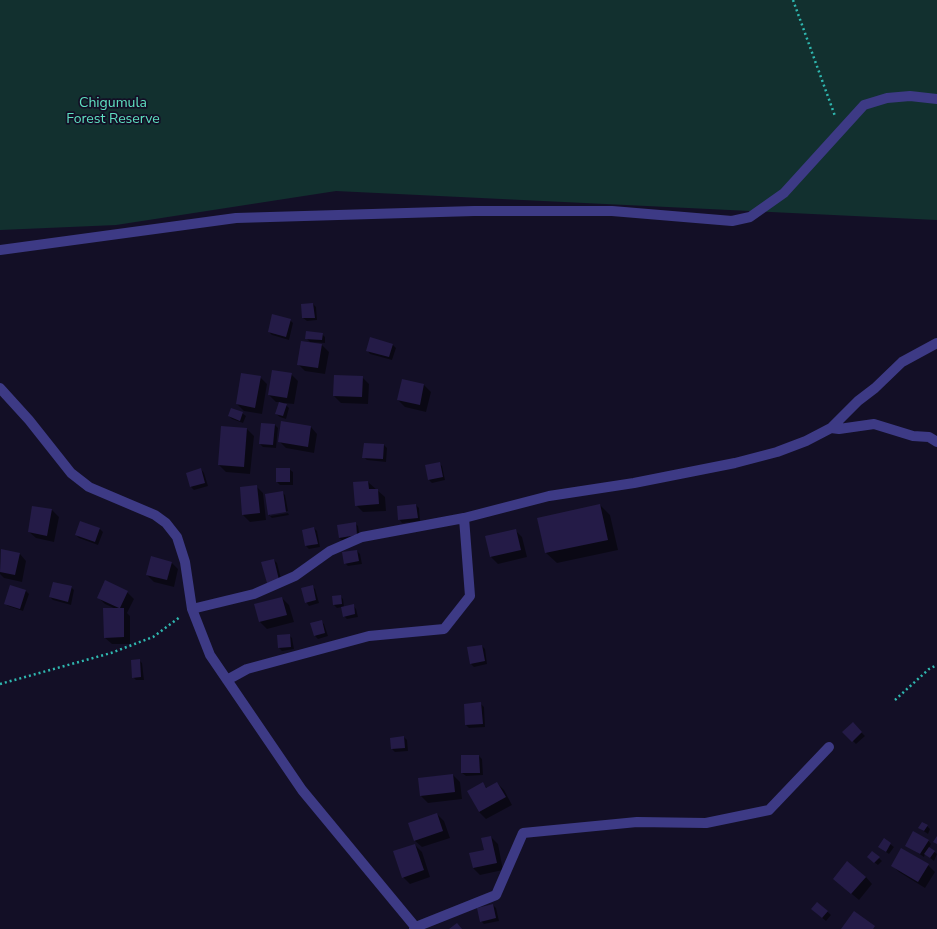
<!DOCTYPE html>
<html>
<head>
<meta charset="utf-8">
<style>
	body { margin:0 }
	canvas { display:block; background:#130f26 }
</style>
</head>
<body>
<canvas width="937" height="929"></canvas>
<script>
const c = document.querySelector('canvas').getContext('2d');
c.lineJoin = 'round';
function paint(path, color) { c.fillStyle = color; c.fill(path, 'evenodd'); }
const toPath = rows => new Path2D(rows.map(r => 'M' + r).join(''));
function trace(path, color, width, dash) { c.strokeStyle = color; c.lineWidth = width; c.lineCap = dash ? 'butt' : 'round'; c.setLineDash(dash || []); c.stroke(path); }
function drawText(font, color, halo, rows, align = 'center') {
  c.font = font + ' "Nunito Sans",sans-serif'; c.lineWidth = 3.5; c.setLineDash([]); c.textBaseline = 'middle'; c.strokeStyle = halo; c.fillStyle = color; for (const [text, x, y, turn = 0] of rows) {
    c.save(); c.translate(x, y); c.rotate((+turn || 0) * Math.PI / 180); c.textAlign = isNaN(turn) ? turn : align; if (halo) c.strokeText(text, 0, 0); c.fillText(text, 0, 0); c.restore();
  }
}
paint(toPath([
	[0,0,937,0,937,220,336,191,116,225,0,230]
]), '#12302f');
paint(toPath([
	[313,304,316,307,317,320,307,321,303,318],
	[290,320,293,323,289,340,272,335,269,332],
	[322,334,325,337,325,343,310,342,306,338],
	[322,345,329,352,325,374,305,371,298,364],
	[393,345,396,348,392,360,370,354,367,350],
	[291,374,298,381,294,404,284,403,289,408,286,419,280,417,276,414,280,402,276,402,269,395],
	[260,377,267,384,262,414,244,411,237,404],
	[362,377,369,384,368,404,341,403,334,396],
	[402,380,424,385,431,392,426,412,405,407,398,400],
	[242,413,246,416,243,423,232,419,229,416],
	[275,425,278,428,276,448,263,447,260,444],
	[222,427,247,429,254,436,250,474,226,472,219,465],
	[311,427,317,434,314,453,286,448,279,441],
	[384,445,387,448,386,462,367,460,363,457],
	[439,463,442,466,445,480,432,483,429,480],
	[201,469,204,473,208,486,194,490,191,487,187,473],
	[289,469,293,472,293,485,280,485,277,482],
	[368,482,385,497,386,511,363,512,356,505],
	[256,486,263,493,266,520,250,522,243,515],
	[282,492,285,495,288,511,270,514,270,516,288,513,289,515,272,518,269,515],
	[416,505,419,508,420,521,402,523,399,519],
	[600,505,610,515,618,550,557,563,546,553],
	[33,507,52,510,59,517,54,542,36,538,29,532],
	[355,523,358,526,360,538,343,541,339,538],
	[314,528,317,531,320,547,309,549,306,546],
	[100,529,103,532,98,545,79,538,76,535],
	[515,530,522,537,527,557,498,564,491,557,486,537],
	[1,550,20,554,26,561,22,582,4,578,0,574],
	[357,551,360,554,362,564,348,566,345,563],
	[274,560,277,563,282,583,268,583],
	[171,562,178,569,174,587,154,582,147,575],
	[312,586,315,589,319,603,309,606,306,602],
	[71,587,74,590,71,605,53,600,50,597],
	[26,591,29,594,23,611,8,606,5,603],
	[127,592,134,599,127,613,130,616,130,644,112,644,105,638,116,609,105,604,98,597],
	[340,596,343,599,344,607,353,605,356,609,358,617,347,619,344,616,342,607,337,608,334,605],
	[282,598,289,605,294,622,267,629,260,622,256,605],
	[321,621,324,624,328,636,318,639,315,636],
	[289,635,292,638,294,649,282,651,279,648],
	[482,646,485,649,487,664,474,667,471,664],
	[139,660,142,663,144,680,136,680,133,677],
	[481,704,484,707,485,727,469,728,466,725,465,705],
	[852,723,865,736,856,744,844,732],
	[404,737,407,740,408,751,395,752,392,749],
	[479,756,482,759,483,775,466,776,462,773],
	[453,775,460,782,462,799,428,803,421,796,419,779],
	[497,783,504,790,512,805,486,819,479,812,468,791,483,784,488,789],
	[437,814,444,821,450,838,422,847,415,841,410,824],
	[927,826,930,829,928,834,919,828],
	[491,837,498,844,503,870,480,875,473,868,485,851],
	[928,840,931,844,929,848,937,854,934,861,925,854,924,857,906,845],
	[890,844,894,847,889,854,883,850],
	[415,845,422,852,430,877,410,884,403,877],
	[879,858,882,861,878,865,871,860],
	[892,865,928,865,935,872,925,888,899,872],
	[866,877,872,884,859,900,841,885],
	[818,903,831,915,826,921,815,912],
	[493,905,496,908,499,921,484,924,481,921]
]), '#0007');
paint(toPath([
	[313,303,315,318,302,318,301,304],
	[272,314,291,319,286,337,268,332],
	[306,331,323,333,322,340,305,339],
	[370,337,393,344,389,357,366,351],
	[301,341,322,344,318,368,297,365],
	[272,370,292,373,287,398,268,395],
	[241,373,261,376,255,408,236,404],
	[334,375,363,376,362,397,333,396],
	[402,379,424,384,420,405,397,400],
	[279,402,287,404,283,416,275,414],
	[231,408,243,412,240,421,228,416],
	[281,421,311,426,308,447,278,442],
	[261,423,275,424,273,445,259,444],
	[221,426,247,428,244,467,218,465],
	[364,443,384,444,383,459,362,458],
	[440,462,443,477,428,480,425,465],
	[201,468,205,483,190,487,186,473],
	[276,468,290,468,290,482,276,482],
	[368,481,369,489,378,489,379,504,355,506,353,482],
	[257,485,260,513,242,515,240,487],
	[283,491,286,512,268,515,265,494],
	[416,504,418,518,398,520,397,506],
	[600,504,608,540,545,553,537,518],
	[32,506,52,509,47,536,28,532],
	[80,521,100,528,95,542,75,535],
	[356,522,357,535,339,538,337,525],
	[314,527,318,544,305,546,302,530],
	[516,529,521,550,490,557,485,536],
	[1,549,20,553,15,575,0,572],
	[357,550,359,561,344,564,342,552],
	[151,556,172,562,167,580,146,575],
	[274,559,279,580,267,583,261,562],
	[105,580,128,591,120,608,124,608,124,637,104,638,103,608,119,608,97,598],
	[53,582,72,586,68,602,49,597],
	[10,585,26,590,20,609,4,604],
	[313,585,316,600,305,603,301,588],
	[341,595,342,604,333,605,332,596],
	[282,597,287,615,259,622,254,604],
	[354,604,355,614,343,617,341,607],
	[322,620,325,633,314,636,310,623],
	[290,634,291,647,278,648,277,635],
	[482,645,485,661,470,664,467,647],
	[140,659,141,677,132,678,131,660],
	[481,702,483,724,465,725,464,704],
	[853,722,862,732,852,742,842,732],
	[404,736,405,748,391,749,390,738],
	[461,755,479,755,480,773,461,773],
	[453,774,455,792,420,796,418,778],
	[483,782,486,788,497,782,506,797,479,812,467,791],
	[437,813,443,831,414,841,408,823],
	[922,822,928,825,924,831,918,828],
	[913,831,929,840,920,854,905,846],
	[491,836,497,863,473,868,469,853,484,850,481,838],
	[937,836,937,844,933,842],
	[884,838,891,843,886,852,878,847],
	[415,844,424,870,402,878,393,851],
	[929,847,935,851,930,858,924,854],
	[901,848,929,864,918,882,891,866],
	[872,851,880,857,874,863,867,857],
	[847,861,866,877,851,894,833,879],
	[817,902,828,911,822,918,811,909],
	[493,904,496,918,480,922,477,908],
	[854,911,875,926,873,929,841,929],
	[457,923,462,929,449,929]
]), '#241b47');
trace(toPath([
	[793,0,835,116],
	[0,684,111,653,153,637,180,617],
	[895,700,929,669,937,665]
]), '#2fb8b0', 2.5, [2, 3]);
trace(toPath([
	[0,250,236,218,474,211,612,211,732,221,750,217,784,193,864,105,887,98,910,96,937,99],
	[0,388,29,420,71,473,89,487,155,515,166,523,177,537,185,562,192,609,210,655,302,790,417,929],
	[831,428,839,429,874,424,913,436,929,437,937,442],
	[192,609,254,594,295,576,330,551,362,537,464,518,549,496,634,483,735,463,777,452,806,441,831,428,858,401,875,388,902,362,937,343],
	[227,680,247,669,369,636,444,629,470,596,464,518],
	[414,929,416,927,496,895,523,833,637,822,706,823,769,810,829,747]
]), '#3d3a85', 10);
drawText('14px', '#5fe0c0', '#130f26', [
	["Chigumula",113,104],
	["Forest Reserve",113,120]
]);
</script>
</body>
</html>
